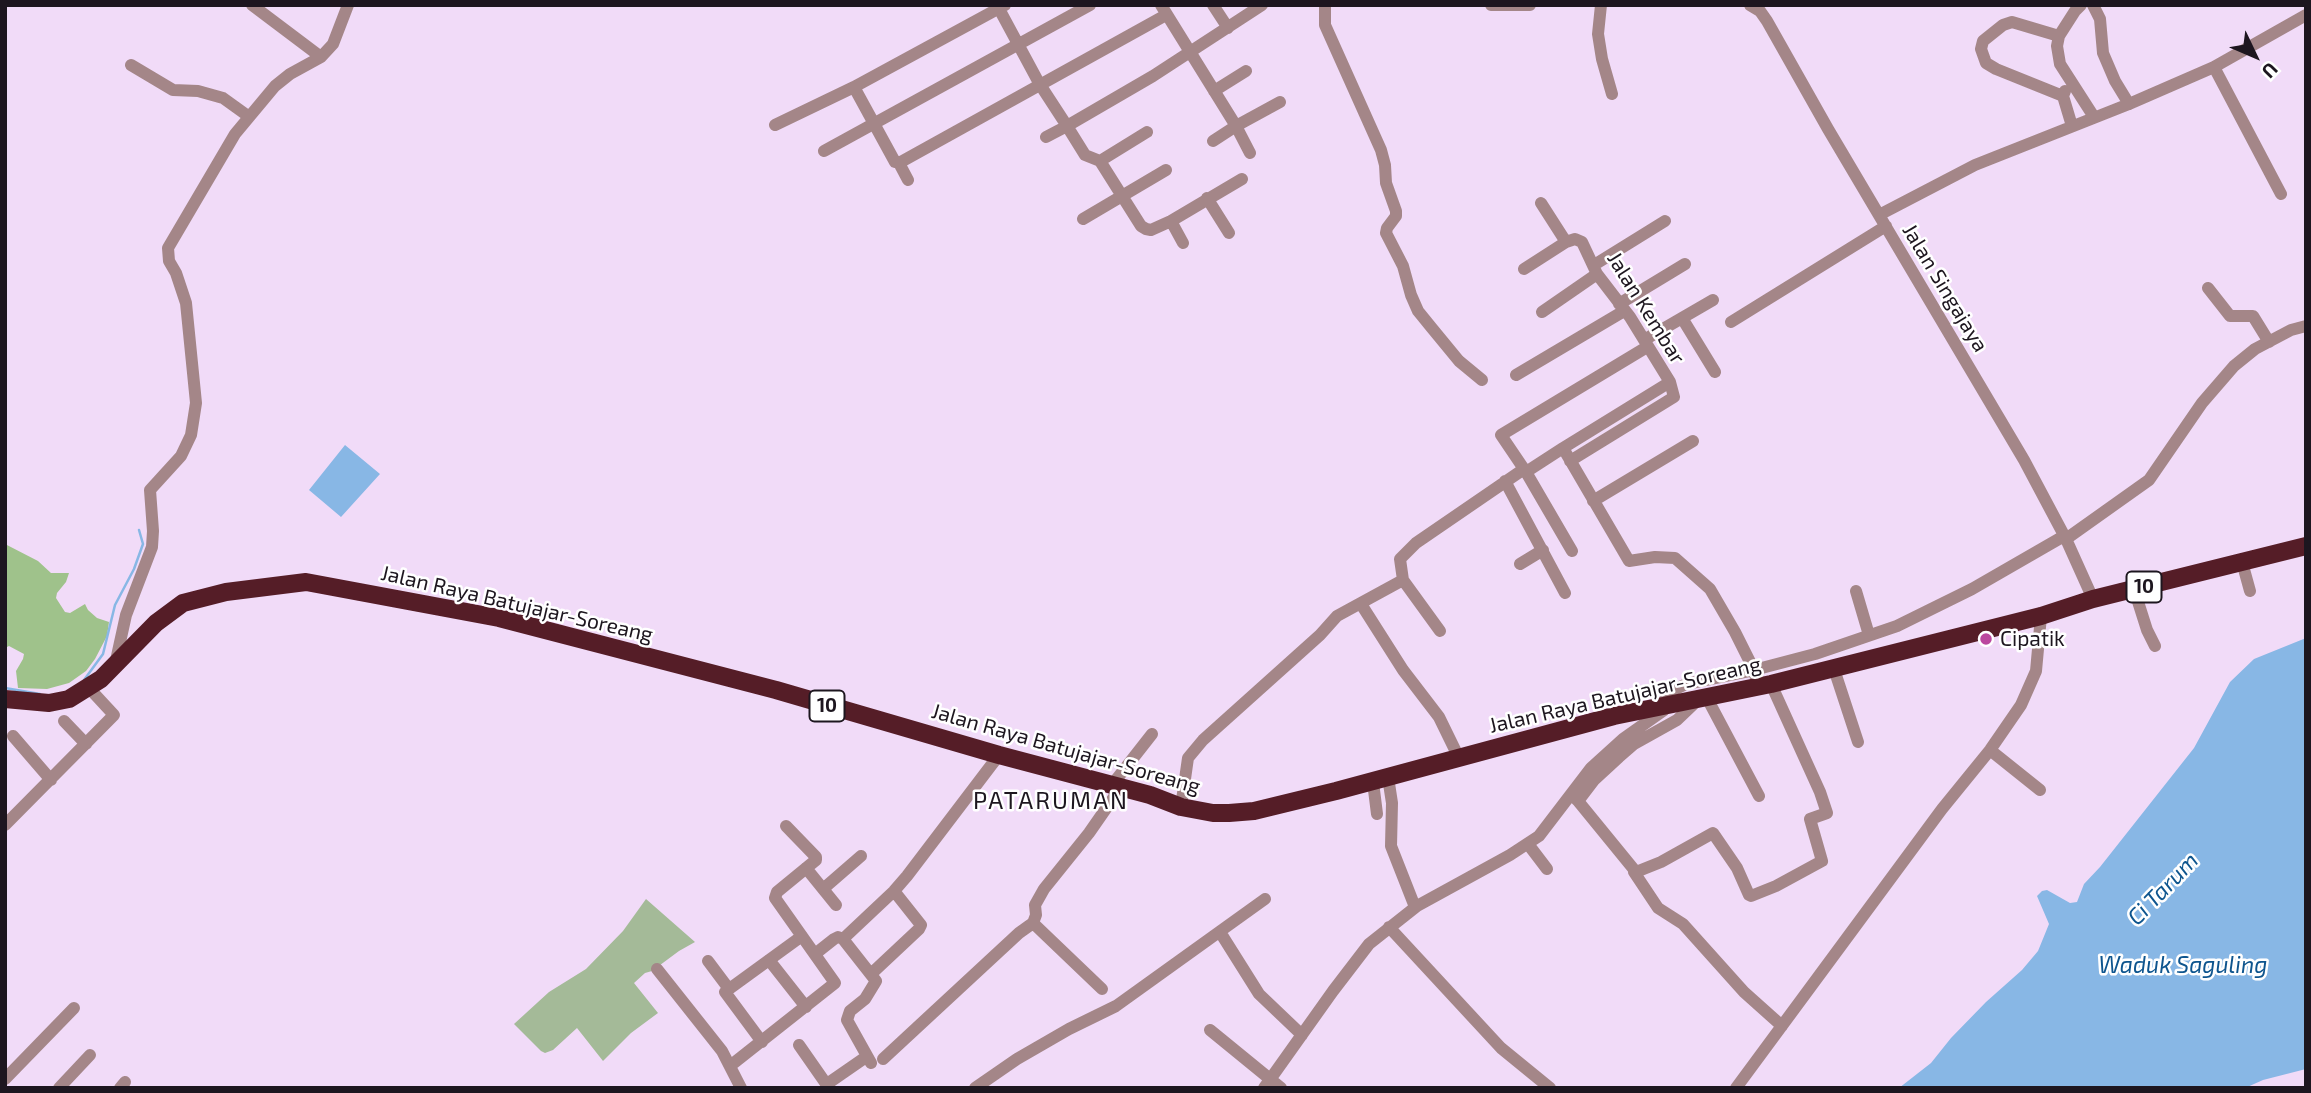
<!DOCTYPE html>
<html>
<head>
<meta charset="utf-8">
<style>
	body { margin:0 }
	#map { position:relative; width:2311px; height:1093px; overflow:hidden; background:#f1dbf8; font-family:"Exo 2",sans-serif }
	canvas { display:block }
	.frame { position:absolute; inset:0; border:7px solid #1d161f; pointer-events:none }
	.north { position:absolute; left:2220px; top:21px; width:70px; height:70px; -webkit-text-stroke:5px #fff; paint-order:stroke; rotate:134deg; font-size:19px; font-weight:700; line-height:28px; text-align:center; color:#1d161f }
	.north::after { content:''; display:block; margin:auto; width:24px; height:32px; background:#1d161f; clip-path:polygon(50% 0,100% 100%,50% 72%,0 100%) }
</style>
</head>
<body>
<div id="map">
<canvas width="2311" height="1093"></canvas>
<div class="frame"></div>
<div class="north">U</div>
</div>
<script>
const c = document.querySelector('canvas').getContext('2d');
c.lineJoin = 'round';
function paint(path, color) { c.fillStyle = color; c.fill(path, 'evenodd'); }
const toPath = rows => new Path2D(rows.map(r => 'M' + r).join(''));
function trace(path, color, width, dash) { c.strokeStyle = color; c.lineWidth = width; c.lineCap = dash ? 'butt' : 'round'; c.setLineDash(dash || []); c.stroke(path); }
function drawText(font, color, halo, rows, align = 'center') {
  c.font = font + ' "Exo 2",sans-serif'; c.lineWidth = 5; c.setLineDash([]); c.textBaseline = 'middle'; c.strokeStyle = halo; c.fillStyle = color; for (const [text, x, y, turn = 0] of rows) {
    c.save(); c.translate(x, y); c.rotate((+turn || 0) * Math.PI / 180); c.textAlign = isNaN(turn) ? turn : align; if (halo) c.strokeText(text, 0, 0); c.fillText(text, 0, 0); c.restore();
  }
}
paint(toPath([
	[646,899,695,942,679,951,652,971,645,973,634,983,658,1013,631,1033,603,1061,577,1028,553,1050,545,1053,541,1051,514,1024,549,992,586,969,623,931]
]), '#a4ba98');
paint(toPath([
	[5,544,38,561,51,573,69,573,66,582,57,593,56,598,65,612,70,613,85,604,88,610,97,618,109,622,107,636,95,659,86,671,69,683,47,689,18,688,16,671,23,659,24,654,9,646,5,648]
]), '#9fc28b');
paint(toPath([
	[345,445,380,474,341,517,309,490],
	[2306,638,2306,1069,2263,1080,2245,1088,1899,1088,1931,1063,1951,1038,1986,1002,2022,970,2038,951,2049,924,2037,896,2042,891,2047,890,2070,903,2077,902,2084,884,2100,867,2194,748,2230,682,2254,659]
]), '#88b7e5');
trace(toPath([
	[84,680,103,654,115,605,134,569,143,544,139,530],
	[5,688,40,694]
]), '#88b7e5', 2.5);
trace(toPath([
	[252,5,321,57],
	[997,5,1039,83,1067,126,1153,76,1262,5],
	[1161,5,1236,126,1250,153],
	[1213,5,1228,28],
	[1325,5,1325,25,1381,150,1385,165,1386,183,1396,211,1396,216,1387,228,1386,233,1403,266,1411,295,1418,311,1431,327,1459,361,1482,380],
	[1491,5,1530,5],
	[1601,5,1598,34,1602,59,1612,94],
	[1750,5,1760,11,1767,21,1828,129,2024,460,2066,539,2093,599],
	[2081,5,2075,11,2059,36,2057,46,2060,64,2094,117],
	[2093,5,2100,19,2103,53,2115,81,2129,104],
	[2059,36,2012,22,2003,25,1983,41,1981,49,1986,63,1996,69,2063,96],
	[131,65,173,90,198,91,223,98,248,116],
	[2214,67,2281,194],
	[854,87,895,162,899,163,1166,15],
	[1214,91,1246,71],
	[2065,91,2063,96,2072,126],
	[775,125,854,87,1005,5],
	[1046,137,1067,126,1085,155,1100,161,1141,226,1146,229,1151,230,1171,221,1242,179],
	[1213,141,1236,126,1280,102],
	[824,151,1090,5],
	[1100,161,1147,132],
	[899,163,908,180],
	[1207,198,1229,233],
	[1541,203,1566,242],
	[1879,215,1975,165,2129,104,2214,67,2306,15],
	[1083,219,1166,170],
	[1171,221,1183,243],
	[1594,265,1665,221],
	[1524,269,1566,242,1575,239,1582,242,1597,274,1630,317,1670,382,1563,448,1629,561,1655,557,1675,558,1710,589,1735,632,1754,670,1758,687],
	[2208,288,2230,316,2253,316,2269,342],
	[1619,304,1685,264],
	[1542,312,1597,274],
	[1682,318,1715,372],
	[1731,322,1886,226],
	[1644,340,1713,300],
	[1516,375,1624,311],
	[1563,448,1526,472,1572,551],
	[1570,461,1674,397,1670,382],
	[1526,472,1501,435,1647,347],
	[1505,481,1565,593],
	[1593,501,1693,441],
	[2066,539,2149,480,2202,403,2234,366,2255,349,2291,330,2306,326],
	[2242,562,2250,591],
	[1520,564,1543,550],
	[2134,589,2147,630,2155,646],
	[1856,591,1869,635],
	[1361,604,1403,670,1439,717,1459,758],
	[1440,631,1403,580,1400,559,1416,543,1524,469],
	[115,665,126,615,152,547,153,531,150,490,181,456,191,435,196,403,186,303,176,273,169,261,168,248,235,134,275,86,290,74,321,57,333,44,348,5],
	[1834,669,1858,742],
	[1707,698,1759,796],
	[1661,706,1670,692,1686,684,1754,670,1815,654,1897,626,1972,589,2064,536],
	[64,721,86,744],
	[13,736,51,780],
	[1990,750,2040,790],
	[1388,777,1392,803,1391,846,1415,907],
	[1373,782,1377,814],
	[1112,785,1152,734],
	[1573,796,1578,801,1594,780,1619,757,1634,744,1677,720,1699,699],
	[1578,801,1636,872,1661,862,1713,833,1737,868,1749,895,1751,896,1776,886,1822,861,1810,819,1827,813,1820,792,1771,684],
	[1181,807,1188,758,1203,740,1320,635,1337,616,1403,580],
	[5,825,114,715,89,688],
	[1528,844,1547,869],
	[806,868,836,905],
	[1634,872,1658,908,1683,924,1744,992,1782,1026],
	[823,889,861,856],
	[1033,923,1102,989],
	[1389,927,1501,1048,1550,1088],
	[1220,932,1259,994,1302,1035],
	[815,954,834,939,838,937,843,939],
	[769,960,806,1007],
	[708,961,729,989],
	[657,969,722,1051,741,1088],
	[871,974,919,929,921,925,894,891],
	[1210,1030,1281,1088],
	[762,1042,725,992,802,936],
	[799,1045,829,1088],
	[883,1059,1019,933,1033,923,1036,915,1035,905,1044,889,1089,833,1121,787],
	[871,1063,847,1020,850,1011,865,999,876,981,843,939,894,891,907,876,999,755],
	[730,1066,835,983,775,898,777,892,816,860,816,857,786,826],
	[5,1079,74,1008],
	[827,1084,866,1057],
	[59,1088,90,1055],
	[120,1088,125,1082],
	[975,1088,1017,1059,1069,1029,1116,1006,1265,899],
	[1264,1088,1333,991,1369,944,1417,906,1510,855,1539,836,1591,768,1623,739,1664,710],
	[1736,1088,1942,809,1990,750,2021,705,2036,671,2041,616]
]), '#a48688', 12);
trace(toPath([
	[5,699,49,703,69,699,101,679,156,623,183,603,226,592,306,582,499,618,776,690,999,755,1150,795,1181,807,1213,813,1229,813,1254,811,1336,791,1614,716,1771,684,2041,616,2093,599,2306,546]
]), '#551d27', 18);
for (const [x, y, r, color] of [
	[1986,639,7,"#bb479f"]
]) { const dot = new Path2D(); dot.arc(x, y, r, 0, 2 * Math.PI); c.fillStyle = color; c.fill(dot); trace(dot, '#fff', 2.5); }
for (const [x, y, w] of [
	[2144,587,35],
	[827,706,35]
]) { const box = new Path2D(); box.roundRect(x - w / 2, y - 15.5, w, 31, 5); c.fillStyle = '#fff'; c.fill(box); trace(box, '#1d161f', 2); }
drawText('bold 19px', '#1d161f', null, [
	["10",2144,587],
	["10",827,706]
]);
drawText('21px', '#1d161f', '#fff', [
	["Jalan Singajaya",1945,288,59],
	["Jalan Kembar",1646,308,58],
	["Jalan Raya Batujajar-Soreang",517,604,13],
	["Jalan Raya Batujajar-Soreang",1625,695,-13],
	["Jalan Raya Batujajar-Soreang",1066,749,16]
]);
drawText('21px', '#1d161f', '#fff', [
	["Cipatik",2000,639]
], 'left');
drawText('italic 23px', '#0e558e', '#fff', [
	["Ci Tarum",2163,889,-46],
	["Waduk Saguling",2183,965]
]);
c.letterSpacing = '2px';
drawText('24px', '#1d161f', '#fff', [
	["PATARUMAN",1051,801]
]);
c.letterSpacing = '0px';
</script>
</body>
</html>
